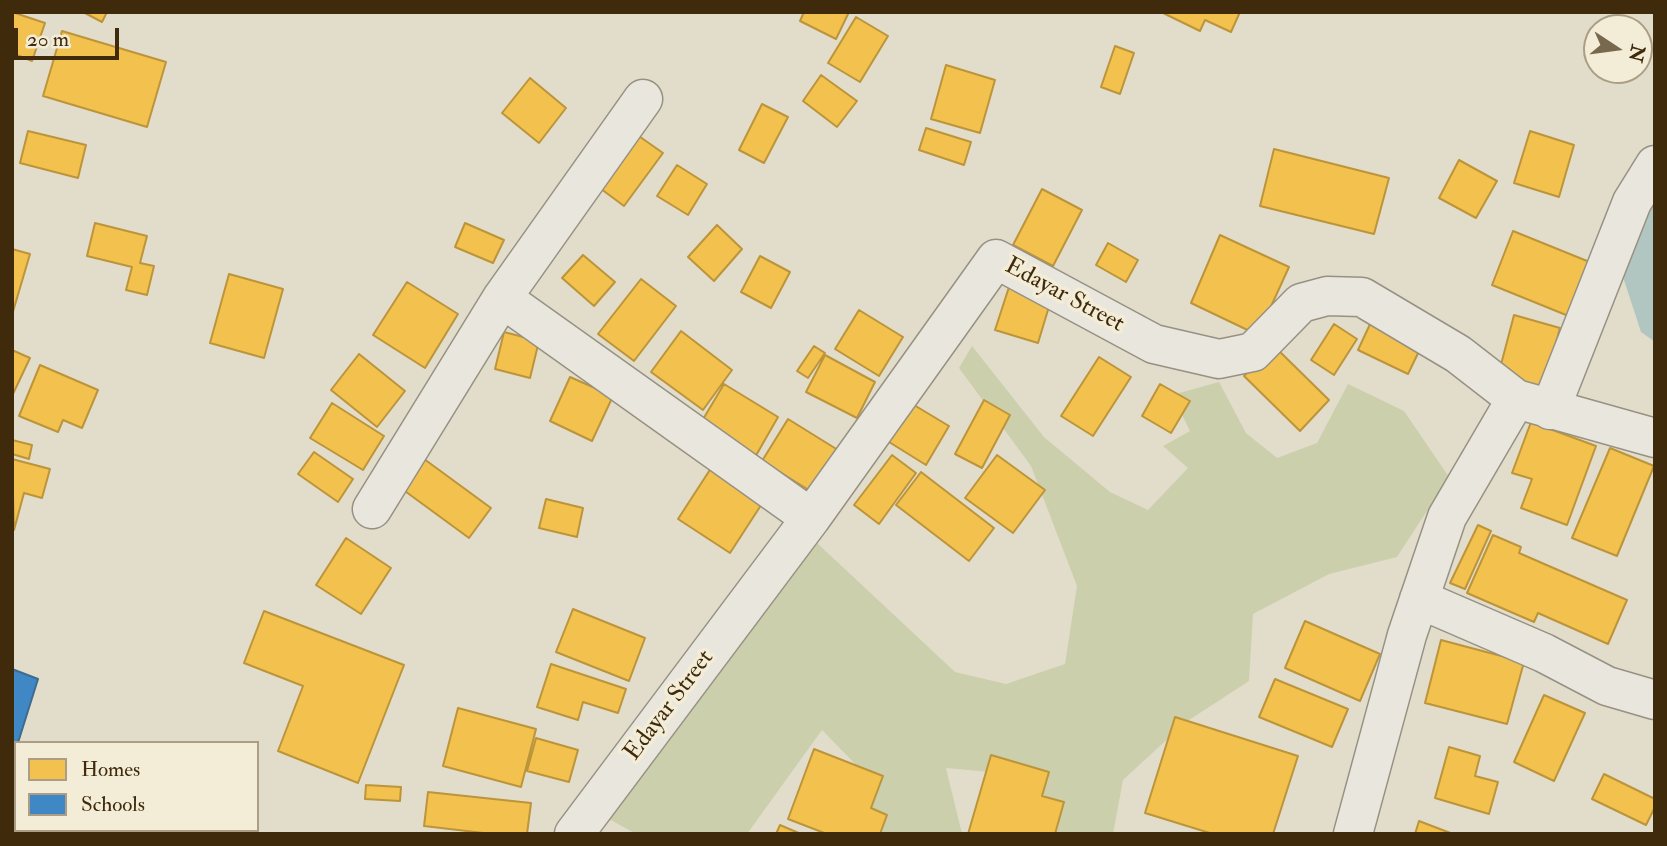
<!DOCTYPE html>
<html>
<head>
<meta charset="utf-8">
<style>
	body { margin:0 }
	#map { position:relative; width:1667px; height:846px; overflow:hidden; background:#e2ddcb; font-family:"IM FELL Double Pica",serif }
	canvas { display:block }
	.frame { position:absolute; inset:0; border:14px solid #3f2a0b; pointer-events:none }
	.legend { position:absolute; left:14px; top:741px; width:245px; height:91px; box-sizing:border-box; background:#f3ecd7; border:2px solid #ab9e85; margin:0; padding:9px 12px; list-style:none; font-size:21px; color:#3f2a0b }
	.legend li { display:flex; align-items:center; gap:14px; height:35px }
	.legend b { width:35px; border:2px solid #ab9e85 }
	.north { position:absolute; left:1583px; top:14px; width:70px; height:70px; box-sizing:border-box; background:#f3ecd7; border:2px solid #ab9e85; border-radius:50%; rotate:103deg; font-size:19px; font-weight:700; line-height:28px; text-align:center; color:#3f2a0b }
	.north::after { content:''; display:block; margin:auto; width:24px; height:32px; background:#78694e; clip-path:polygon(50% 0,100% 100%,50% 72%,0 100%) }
	.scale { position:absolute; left:14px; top:28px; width:105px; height:32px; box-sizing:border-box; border:4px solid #3f2a0b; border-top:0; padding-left:9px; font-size:21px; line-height:24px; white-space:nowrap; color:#3f2a0b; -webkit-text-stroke:5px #f3ecd7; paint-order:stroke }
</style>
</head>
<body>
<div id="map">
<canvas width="1667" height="846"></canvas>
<div class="frame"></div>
<ul class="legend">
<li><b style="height:19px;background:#f2c14e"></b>Homes</li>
<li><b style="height:19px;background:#3f88c5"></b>Schools</li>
</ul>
<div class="north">N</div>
<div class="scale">20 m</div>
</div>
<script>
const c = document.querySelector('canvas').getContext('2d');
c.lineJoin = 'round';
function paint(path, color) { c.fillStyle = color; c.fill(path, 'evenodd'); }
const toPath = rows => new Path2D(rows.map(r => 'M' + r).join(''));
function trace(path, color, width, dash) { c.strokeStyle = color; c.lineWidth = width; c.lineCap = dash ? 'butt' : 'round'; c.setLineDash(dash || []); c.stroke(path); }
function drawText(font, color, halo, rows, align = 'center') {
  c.font = font + ' "IM FELL Double Pica",serif'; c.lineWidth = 7; c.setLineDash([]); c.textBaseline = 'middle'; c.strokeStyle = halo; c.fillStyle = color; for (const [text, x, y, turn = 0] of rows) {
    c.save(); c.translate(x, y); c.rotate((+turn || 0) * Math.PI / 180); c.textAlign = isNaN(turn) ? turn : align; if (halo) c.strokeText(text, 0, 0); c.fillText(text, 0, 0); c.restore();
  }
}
paint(toPath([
	[972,346,1044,437,1110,492,1148,510,1188,468,1163,446,1190,431,1172,395,1219,382,1246,433,1277,458,1317,443,1348,384,1404,411,1449,477,1397,557,1329,574,1253,614,1249,681,1186,722,1123,780,1113,834,1056,834,1043,802,1012,774,946,768,962,834,870,834,866,775,822,730,747,834,636,834,602,815,816,542,955,672,1006,684,1065,664,1077,586,1031,466,959,368]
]), '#cccfab');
paint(toPath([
	[1655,194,1655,342,1641,332,1623,277,1644,215]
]), '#b1c6c0');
const homes = toPath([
	[12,12,45,23,32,61,12,53,12,12],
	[83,12,107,12,102,22,83,12],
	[804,12,849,12,836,39,800,21,804,12],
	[1161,12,1240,12,1231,32,1205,20,1200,31,1161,12],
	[856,17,888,36,860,82,828,63,856,17],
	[62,31,166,62,147,127,43,96,62,31],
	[1115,46,1134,53,1120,94,1101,87,1115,46],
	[946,65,995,80,980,133,931,119,946,65],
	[821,75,857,101,837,127,803,101,821,75],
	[530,78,566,108,539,143,502,113,530,78],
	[762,104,788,117,764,163,739,150,762,104],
	[626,127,663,153,624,206,589,180,626,127],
	[926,128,971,142,964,165,919,150,926,128],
	[28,131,86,145,78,178,20,163,28,131],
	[1530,131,1574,145,1559,197,1514,183,1530,131],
	[1274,149,1389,178,1374,234,1260,206,1274,149],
	[1459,160,1497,181,1476,218,1439,198,1459,160],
	[677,165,707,184,688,215,657,196,677,165],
	[1042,189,1082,210,1053,266,1013,245,1042,189],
	[95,223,147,236,140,263,154,266,147,295,126,290,132,267,87,256,95,223],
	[465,223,504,240,493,263,455,247,465,223],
	[717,225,742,249,714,281,688,257,717,225],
	[1513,231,1597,265,1576,319,1492,285,1513,231],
	[1220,235,1289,267,1258,335,1191,303,1220,235],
	[1108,243,1138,260,1126,282,1096,265,1108,243],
	[12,249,30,254,12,315,12,249],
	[583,255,615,282,594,306,562,278,583,255],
	[760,256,790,272,771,308,741,292,760,256],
	[229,274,283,289,264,358,210,343,229,274],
	[641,279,676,306,634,361,598,334,641,279],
	[407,282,458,314,425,368,373,335,407,282],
	[1009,287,1051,300,1038,343,995,330,1009,287],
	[859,310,903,337,879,376,835,349,859,310],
	[1514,315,1560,328,1543,389,1498,376,1514,315],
	[1371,322,1422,345,1408,374,1358,350,1371,322],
	[1334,324,1357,339,1334,375,1311,360,1334,324],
	[681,331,732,370,703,410,651,372,681,331],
	[504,332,539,341,530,378,495,369,504,332],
	[1273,345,1329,400,1300,431,1244,376,1273,345],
	[814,346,825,353,808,378,797,371,814,346],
	[12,350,30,358,12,396,12,350],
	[359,354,405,391,377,427,331,390,359,354],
	[825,355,875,382,857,418,806,392,825,355],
	[1099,357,1131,377,1093,436,1061,416,1099,357],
	[40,365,98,390,82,428,63,420,58,432,19,416,40,365],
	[570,377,613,396,592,441,550,421,570,377],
	[724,384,778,417,754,459,699,426,724,384],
	[1160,384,1190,401,1171,433,1142,416,1160,384],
	[904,399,949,426,926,465,881,437,904,399],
	[984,400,1010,415,982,468,955,454,984,400],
	[332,403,384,436,363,470,310,438,332,403],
	[788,419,838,450,812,492,762,461,788,419],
	[1531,422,1596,446,1567,525,1521,508,1532,479,1512,473,1531,422],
	[12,440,32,445,29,459,12,454,12,440],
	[1610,448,1654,466,1617,556,1572,538,1610,448],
	[314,452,353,479,338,502,298,474,314,452],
	[892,455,916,473,879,524,854,505,892,455],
	[997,455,1045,490,1013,533,965,498,997,455],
	[420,456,491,508,469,538,398,486,420,456],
	[12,459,50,469,42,498,24,493,14,530,12,459],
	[715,462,767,496,730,553,678,519,715,462],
	[921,472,994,528,969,561,896,505,921,472],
	[546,499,583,508,577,537,539,528,546,499],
	[1478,525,1491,531,1465,589,1450,583,1478,525],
	[1493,535,1521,547,1519,553,1627,600,1608,644,1538,613,1534,622,1467,593,1493,535],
	[346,538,391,568,361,614,316,585,346,538],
	[573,609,645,638,629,681,556,652,573,609],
	[264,611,404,665,358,783,278,751,303,686,244,663,264,611],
	[1305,621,1380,654,1360,701,1285,668,1305,621],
	[1441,640,1524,662,1507,724,1425,703,1441,640],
	[551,664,626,689,618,713,583,702,578,720,537,707,551,664],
	[1275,679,1348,709,1332,747,1259,717,1275,679],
	[1544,695,1585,713,1554,781,1514,762,1544,695],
	[458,708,536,729,521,787,443,766,458,708],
	[1175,717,1298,756,1273,834,1213,834,1145,813,1175,717],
	[536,738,578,750,569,782,527,771,536,738],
	[1449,747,1480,756,1475,776,1498,782,1489,814,1435,798,1449,747],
	[814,749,883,776,871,808,887,815,880,834,827,834,788,819,814,749],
	[991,755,1049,772,1042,796,1064,802,1055,834,968,834,991,755],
	[1604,774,1655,799,1655,807,1646,825,1592,799,1604,774],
	[366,785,401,787,400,801,365,799,366,785],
	[428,792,531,803,527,834,492,834,424,826,428,792],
	[1419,821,1453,834,1415,834,1419,821],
	[780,825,801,834,776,834,780,825]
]);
paint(homes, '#f2c14e');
trace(homes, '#bc943a', 2);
const schools = toPath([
	[12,669,38,679,16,749,12,747,12,669]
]);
paint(schools, '#3f88c5');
trace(schools, '#3f6c8d', 2);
const minor = toPath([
	[502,298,811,518],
	[1550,410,1632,202,1655,165],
	[372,509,502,298,643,99],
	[1419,599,1544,653,1607,686,1655,700],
	[12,764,16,765],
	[199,830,218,834],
	[574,834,811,518,996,259,1154,344,1219,359,1253,352,1301,303,1327,296,1362,297,1458,354,1516,399,1655,438],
	[1353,834,1407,635,1447,517,1516,399]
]);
trace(minor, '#979183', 41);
trace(minor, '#e9e6dd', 38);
drawText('24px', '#3f2a0b', '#f3ecd7', [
	["Edayar Street",1064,296,28],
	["Edayar Street",670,706,-53]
]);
</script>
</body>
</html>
